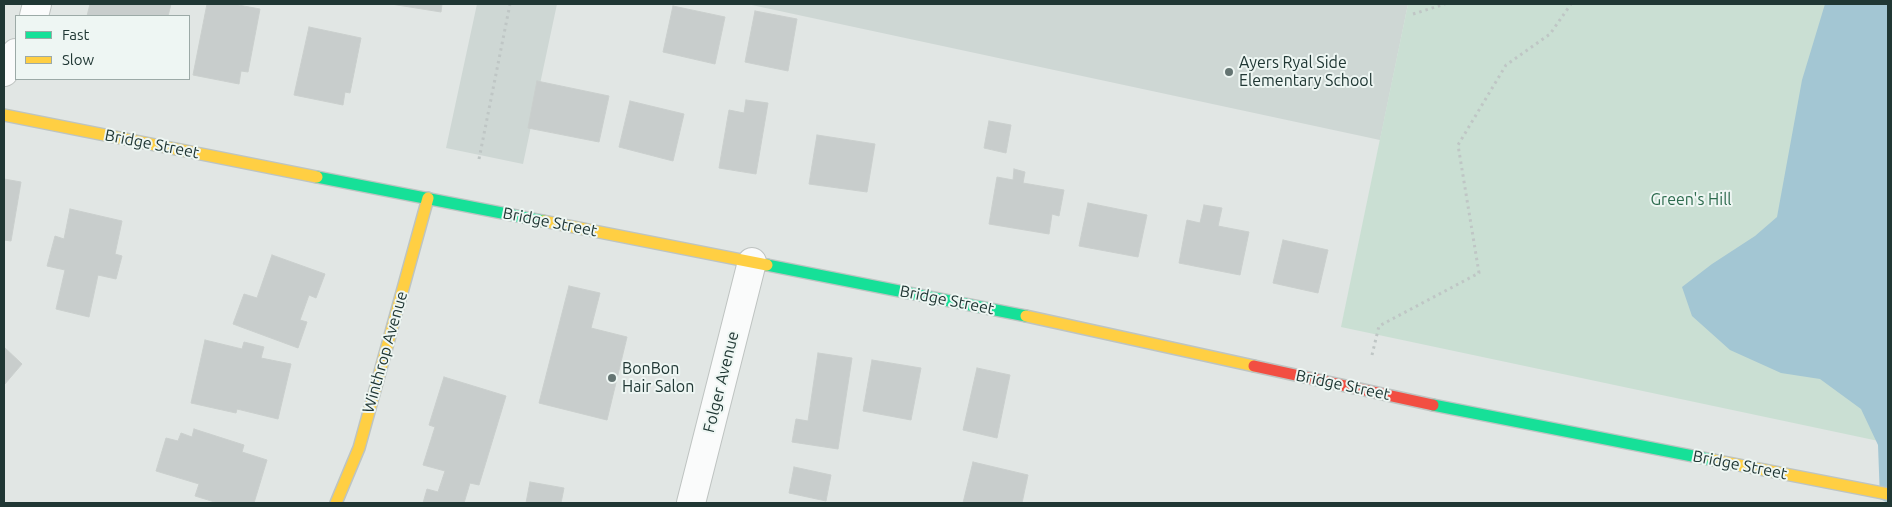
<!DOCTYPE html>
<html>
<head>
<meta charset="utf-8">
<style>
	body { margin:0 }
	#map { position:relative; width:1892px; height:507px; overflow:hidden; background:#e1e6e4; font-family:Ubuntu,sans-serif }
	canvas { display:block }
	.frame { position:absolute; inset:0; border:5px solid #203734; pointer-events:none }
	.legend { position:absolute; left:15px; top:15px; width:175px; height:65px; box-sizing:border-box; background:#eef6f3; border:1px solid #9caaa7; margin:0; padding:6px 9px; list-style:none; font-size:15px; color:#203734 }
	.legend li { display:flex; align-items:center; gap:10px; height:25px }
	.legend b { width:25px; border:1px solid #9caaa7 }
</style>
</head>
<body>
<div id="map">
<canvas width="1892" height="507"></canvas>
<div class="frame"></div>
<ul class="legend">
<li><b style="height:6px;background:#16e098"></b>Fast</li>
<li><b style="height:6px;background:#ffcf43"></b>Slow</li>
</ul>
</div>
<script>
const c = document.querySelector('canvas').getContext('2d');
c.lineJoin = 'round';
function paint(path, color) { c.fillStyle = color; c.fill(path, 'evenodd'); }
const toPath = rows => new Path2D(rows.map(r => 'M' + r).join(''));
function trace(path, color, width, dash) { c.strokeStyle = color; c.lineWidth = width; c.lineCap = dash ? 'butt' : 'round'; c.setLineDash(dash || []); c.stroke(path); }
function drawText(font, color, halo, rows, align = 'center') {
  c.font = font + ' Ubuntu,sans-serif'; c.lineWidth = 4; c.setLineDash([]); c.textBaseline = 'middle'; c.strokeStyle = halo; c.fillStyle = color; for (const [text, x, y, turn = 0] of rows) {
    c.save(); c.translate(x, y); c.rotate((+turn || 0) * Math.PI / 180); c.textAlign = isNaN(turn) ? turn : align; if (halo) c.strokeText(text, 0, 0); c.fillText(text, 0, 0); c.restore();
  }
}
paint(toPath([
	[477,4,557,4,523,164,446,148],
	[747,4,1408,4,1380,140]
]), '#ced7d4');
paint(toPath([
	[1408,4,1888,4,1888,443,1341,327]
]), '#cadfd3');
paint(toPath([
	[1825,4,1888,4,1888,503,1880,499,1878,445,1861,409,1820,379,1781,373,1730,350,1692,316,1682,287,1712,264,1755,236,1777,217,1802,80]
]), '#a3c6d3');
const building = toPath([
	[90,4,171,4,168,16,87,16,90,4],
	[207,4,233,4,260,9,248,72,241,71,239,84,193,75,207,4],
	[391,4,442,4,441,12,391,4],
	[673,6,725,17,715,64,663,52,673,6],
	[755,11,797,19,788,71,745,62,755,11],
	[309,27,361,38,350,93,345,92,343,105,294,95,309,27],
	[537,81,609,96,599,142,528,128,537,81],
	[746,100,768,103,756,174,719,168,729,110,744,113,746,100],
	[630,101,684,114,673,161,619,147,630,101],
	[989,121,1011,125,1006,153,984,148,989,121],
	[817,135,875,144,867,192,809,184,817,135],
	[1014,169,1025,172,1023,183,1064,190,1059,216,1052,214,1049,234,989,224,997,177,1013,180,1014,169],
	[4,179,21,182,11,241,4,240,4,179],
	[1088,203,1147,215,1138,257,1079,246,1088,203],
	[1204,205,1222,208,1218,226,1249,232,1240,275,1179,263,1187,220,1200,223,1204,205],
	[70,209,122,221,115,254,122,256,116,279,98,275,89,317,56,309,65,270,47,266,55,236,64,239,70,209],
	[1283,240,1328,250,1318,293,1273,283,1283,240],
	[272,255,325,274,316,298,309,295,300,320,307,322,298,348,233,324,244,294,257,298,272,255],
	[569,286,600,293,591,328,627,337,607,420,539,403,569,286],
	[205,340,242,349,244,342,264,347,261,358,291,364,278,419,237,409,236,413,191,403,205,340],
	[4,347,22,364,4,385,4,347],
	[818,353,852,358,838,449,792,442,796,419,808,421,818,353],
	[872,360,921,368,911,420,863,411,872,360],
	[977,368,1010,375,997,438,963,430,977,368],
	[444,377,506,396,479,485,470,483,464,503,423,503,427,489,438,492,445,471,423,465,435,427,429,425,444,377],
	[194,429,244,445,242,452,267,460,254,503,218,503,195,496,199,484,156,471,166,438,178,441,181,433,192,437,194,429],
	[973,462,1028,475,1022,503,963,503,973,462],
	[794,467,831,475,826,501,789,493,794,467],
	[530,482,564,488,561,503,526,503,530,482]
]);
paint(building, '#c8cdcc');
trace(building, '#cacfcd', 1);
const street = toPath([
	[34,16,37,4],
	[4,72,16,53],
	[691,503,752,262]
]);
const fast = toPath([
	[317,177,543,221],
	[767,265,1026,316],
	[1433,405,1713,460]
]);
const slow = toPath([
	[4,115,317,177],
	[543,221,767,265],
	[1026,316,1254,366],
	[1713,460,1888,494],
	[336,503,359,448,428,198]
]);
const jam = toPath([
	[1254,366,1433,405]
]);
trace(street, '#bec3c1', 30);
trace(fast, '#bdc4c2', 14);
trace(slow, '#bdc4c2', 14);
trace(jam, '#bdc4c2', 14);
trace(toPath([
	[1413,14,1445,4],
	[479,159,510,4],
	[1372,355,1379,326,1479,273,1458,145,1506,65,1550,34,1571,4]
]), '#bfc6c5', 3, [2.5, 4]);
trace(street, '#fafbfb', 28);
trace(fast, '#16e098', 11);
trace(slow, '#ffcf43', 11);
trace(jam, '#f24e42', 11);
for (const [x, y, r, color] of [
	[1229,72,5,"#647472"],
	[612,378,5,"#647472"]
]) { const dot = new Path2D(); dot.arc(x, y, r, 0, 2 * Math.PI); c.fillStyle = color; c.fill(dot); trace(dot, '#eef6f3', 2); }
drawText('16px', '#203734', '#eef6f3', [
	["Ayers Ryal Side",1239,63],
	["Elementary School",1239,81],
	["BonBon",622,369],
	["Hair Salon",622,387]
], 'left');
drawText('16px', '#203734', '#eef6f3', [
	["Bridge Street",152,144,11],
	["Bridge Street",550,222,11],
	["Bridge Street",947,300,11],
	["Winthrop Avenue",385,352,-74],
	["Folger Avenue",721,382,-76],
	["Bridge Street",1343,385,12],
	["Bridge Street",1740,465,11]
]);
drawText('16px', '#2d6b4e', '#eef6f3', [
	["Green's Hill",1691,200]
]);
</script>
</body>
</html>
